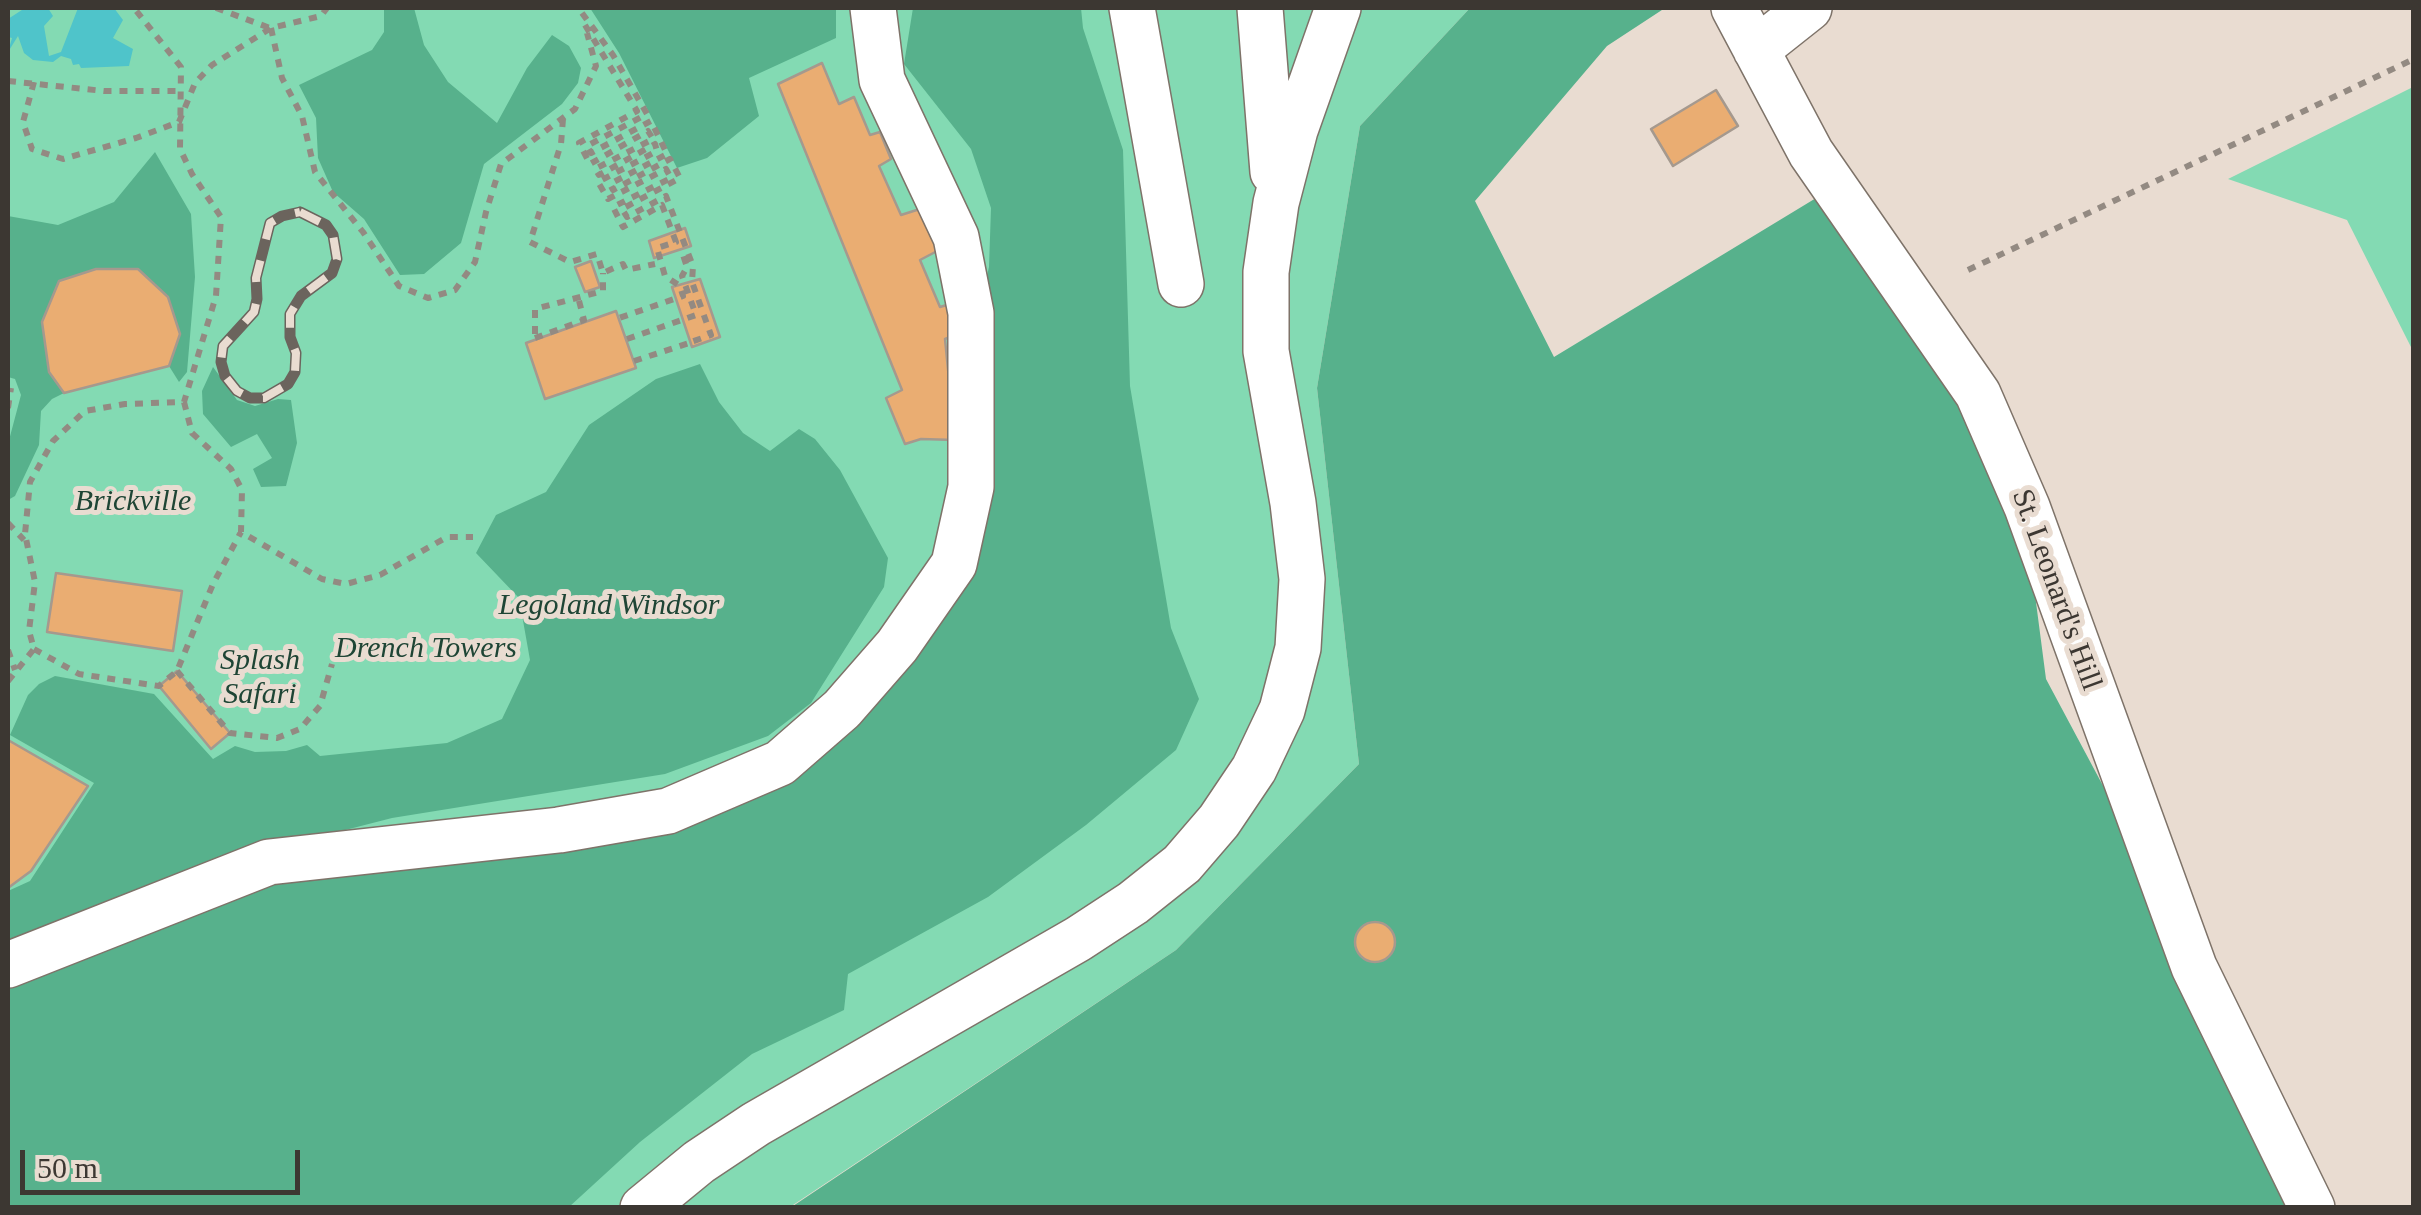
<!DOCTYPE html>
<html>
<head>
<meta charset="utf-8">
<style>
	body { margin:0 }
	#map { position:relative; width:2421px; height:1215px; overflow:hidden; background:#e9dcd1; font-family:"Times New Roman",serif }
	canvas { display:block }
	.frame { position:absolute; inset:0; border:10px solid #3c3732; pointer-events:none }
	.scale { position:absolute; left:20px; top:1150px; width:280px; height:45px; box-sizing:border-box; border:5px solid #3c3732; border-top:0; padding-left:12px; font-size:30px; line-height:35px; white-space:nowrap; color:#3c3732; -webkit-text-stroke:8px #e9dcd1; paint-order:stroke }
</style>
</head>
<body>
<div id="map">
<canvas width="2421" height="1215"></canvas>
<div class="frame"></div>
<div class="scale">50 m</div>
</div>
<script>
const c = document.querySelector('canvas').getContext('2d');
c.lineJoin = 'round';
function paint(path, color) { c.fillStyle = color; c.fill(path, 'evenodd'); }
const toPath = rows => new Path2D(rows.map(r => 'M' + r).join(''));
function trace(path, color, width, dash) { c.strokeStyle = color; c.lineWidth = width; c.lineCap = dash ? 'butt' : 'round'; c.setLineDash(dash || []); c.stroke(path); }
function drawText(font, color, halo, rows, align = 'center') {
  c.font = font + ' "Times New Roman",serif'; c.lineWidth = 10; c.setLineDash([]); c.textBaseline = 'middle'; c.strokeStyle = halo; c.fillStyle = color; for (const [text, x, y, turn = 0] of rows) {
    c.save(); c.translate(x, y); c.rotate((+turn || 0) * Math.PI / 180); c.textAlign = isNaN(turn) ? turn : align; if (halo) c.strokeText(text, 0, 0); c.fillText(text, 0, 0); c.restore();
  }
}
paint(toPath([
	[8,8,1470,8,1360,126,1317,388,1359,764,1176,950,790,1207,8,1207],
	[2413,87,2413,351,2347,220,2228,179]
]), '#83dab3');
paint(toPath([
	[384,8,414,8,424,45,448,82,497,123,527,68,552,35,569,46,581,68,578,83,562,104,484,164,461,243,424,274,400,275,364,219,333,192,318,158,316,118,299,85,372,50,384,32],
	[590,8,831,8,836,9,836,38,749,78,759,116,707,158,677,168,619,53],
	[913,8,1081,8,1083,28,1123,150,1130,386,1171,628,1199,699,1176,750,1086,825,988,897,848,974,844,1010,752,1054,640,1142,569,1207,8,1208,8,979,254,878,797,766,971,562,970,351,989,267,991,208,971,149,904,64],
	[1470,8,1665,8,1607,46,1475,201,1554,357,1826,192,1938,360,2031,564,2046,679,2109,797,2292,1208,790,1208,1176,950,1359,764,1317,388,1360,126],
	[155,152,191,214,195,277,187,372,179,382,169,366,180,334,168,297,138,269,96,269,59,281,42,322,49,372,64,393,52,399,41,411,39,445,15,496,8,500,8,444,21,395,15,379,8,377,8,216,58,225,114,202],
	[700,364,719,402,743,433,770,451,799,429,815,439,840,470,888,558,884,587,811,703,768,736,665,774,392,818,240,857,8,948,8,891,30,881,94,783,10,735,28,695,39,684,55,676,154,694,213,759,235,746,255,752,286,751,307,745,320,756,447,743,502,719,530,660,519,598,476,553,496,515,546,492,589,425,656,379],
	[213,367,237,400,255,406,278,399,291,400,297,443,286,486,261,487,253,469,272,458,257,434,231,447,203,414,202,391]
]), '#57b18c');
paint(toPath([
	[25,8,48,8,53,16,44,26,49,56,61,52,78,8,114,8,123,20,113,38,133,49,129,66,81,68,79,64,73,65,71,59,61,56,53,62,33,60,24,53,18,36,8,52,12,38,8,37,8,19]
]), '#4fc4ca');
const building = toPath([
	[822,63,839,104,854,97,870,135,880,132,891,159,879,166,901,215,923,208,941,249,920,260,940,307,950,304,961,333,945,339,955,440,921,439,905,444,886,398,902,390,778,84,822,63],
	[1716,90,1738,126,1673,166,1651,129,1716,90],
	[685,228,691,246,654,258,649,241,685,228],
	[591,261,600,287,585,292,575,267,591,261],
	[96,269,138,269,168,297,180,334,169,366,64,393,49,372,42,322,59,281,96,269],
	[700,279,720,337,692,347,672,287,700,279],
	[616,311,636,368,545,399,526,343,616,311],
	[56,573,182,591,173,651,47,632,56,573],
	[177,671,230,733,211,749,159,686,177,671],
	[8,740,88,786,31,871,8,888,8,740],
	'1355 942a20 20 0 1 1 40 0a20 20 0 1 1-40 0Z'
]);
paint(building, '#eaad72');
trace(building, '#a5998e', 2.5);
const minor = toPath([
	[1132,8,1181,284],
	[1260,8,1273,172],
	[1734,8,1811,153,1978,394,2027,507,2194,967,2312,1208],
	[1756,50,1809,8],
	[8,965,269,862,559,830,668,811,780,763,842,709,897,646,954,564,971,487,971,313,956,237,882,80,873,8],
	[643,1208,699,1162,756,1124,1078,939,1133,903,1182,864,1219,821,1254,769,1282,710,1298,648,1302,579,1293,503,1266,351,1266,272,1276,203,1295,130,1338,8]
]);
trace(minor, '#7e7369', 48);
trace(toPath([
	[216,8,270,28],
	[582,13,613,55,647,114,587,146,591,153,651,121,667,154,610,184,613,190,670,159,680,178,622,209,627,217,666,196,693,266,692,282,711,335,688,343],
	[585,25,637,111,579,143,590,164,648,131,653,139,595,169,599,175,655,144,657,151,598,182,608,199,666,169,671,178,613,207,623,227,662,205,676,242,657,248,665,276,680,286,683,296,619,318],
	[271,28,282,78,302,116,315,172,363,232,399,286,428,298,455,290,475,262,486,212,501,164,575,109,596,66,587,33],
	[8,81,104,91,179,91],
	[34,82,23,122,32,149,63,159,136,138,179,122,195,83,212,65,271,28,321,16,327,8],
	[563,119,561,144,530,242,570,262,597,254,603,273,623,264,626,270,655,264],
	[1968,270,2414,59],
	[535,334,535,309,603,291,603,273],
	[535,338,584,320,578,297],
	[627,339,696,315,682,276,687,267,683,255,679,256],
	[634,361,689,343],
	[184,402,192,433,231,469,242,490,241,532,322,579,346,584,380,575,447,537,473,537],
	[8,408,11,388],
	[8,523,24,540],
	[34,649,79,674,159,686,177,671,213,584,241,532],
	[8,650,15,670],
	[177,671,230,733,277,738,300,729,320,706,332,664],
	[8,681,34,649,29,631,35,582,25,534,30,482,53,441,85,411,125,404,184,402,216,296,221,217,192,174,180,149,181,67,134,8]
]), '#938a82', 6, [8, 8]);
trace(minor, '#fff', 45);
const rail = toPath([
	[300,212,326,225,333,235,337,259,332,273,301,296,290,314,290,337,296,353,295,372,288,384,264,398,250,398,237,391,225,376,221,362,223,346,254,312,257,299,256,278,270,223,282,216,300,212]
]);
trace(rail, '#6b645d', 11);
trace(rail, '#e9dcd1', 8, [22]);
drawText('italic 30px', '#1e4535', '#e9dcd1', [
	["Brickville",133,502],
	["Legoland Windsor",609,606],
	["Drench Towers",426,649],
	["Splash",260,661],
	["Safari",260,695]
]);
drawText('30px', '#3c3732', '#e9dcd1', [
	["St. Leonard's Hill",2056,590,70]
]);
</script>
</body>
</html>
